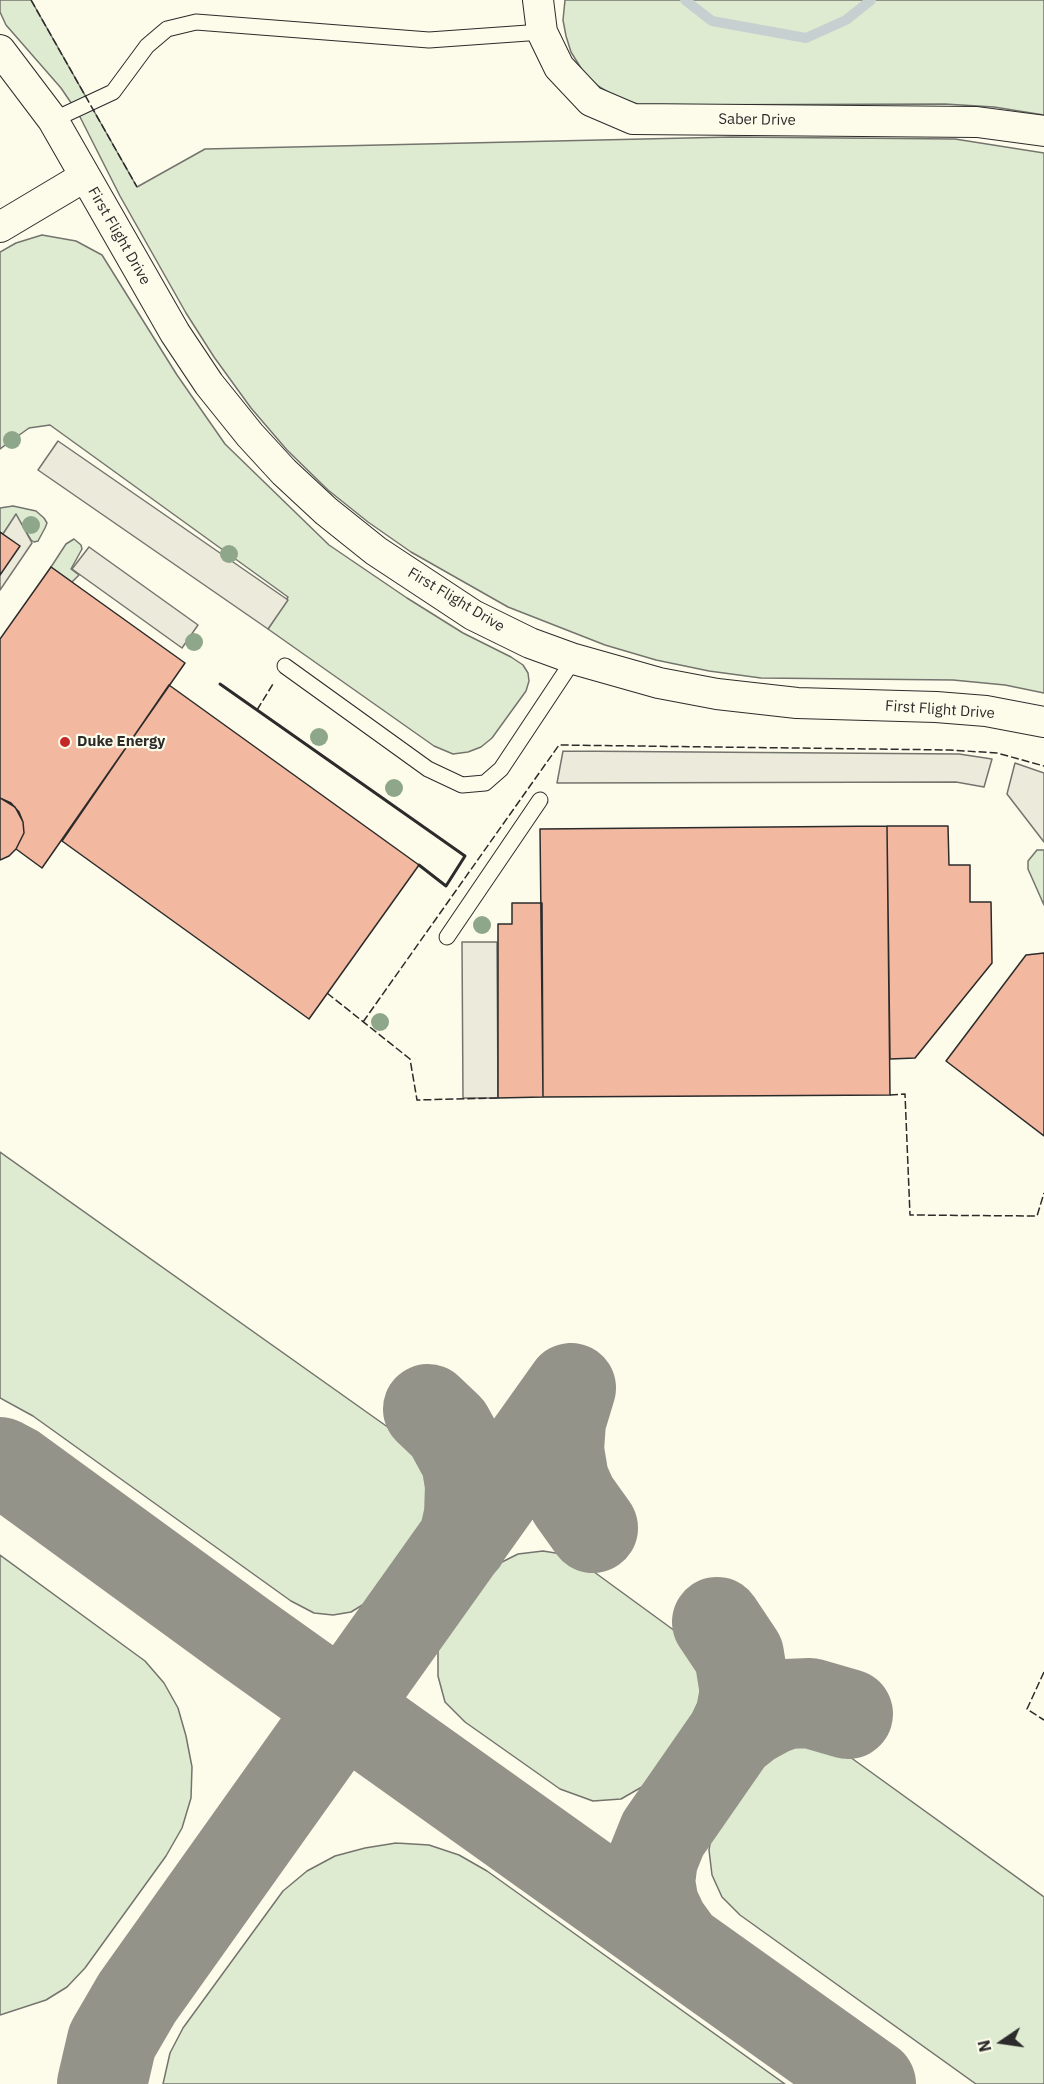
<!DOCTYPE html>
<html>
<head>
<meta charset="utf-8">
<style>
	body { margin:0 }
	#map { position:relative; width:1044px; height:2084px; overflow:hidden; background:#fdfbea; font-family:"IBM Plex Sans",sans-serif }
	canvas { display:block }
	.north { position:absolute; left:972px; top:2012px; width:60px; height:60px; -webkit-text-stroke:4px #fdfbea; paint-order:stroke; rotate:257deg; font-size:16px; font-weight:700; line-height:24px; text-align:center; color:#2b2b2b }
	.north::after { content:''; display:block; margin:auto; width:21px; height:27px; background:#2b2b2b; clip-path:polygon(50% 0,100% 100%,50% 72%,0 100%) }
</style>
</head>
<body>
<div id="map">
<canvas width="1044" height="2084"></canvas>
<div class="north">N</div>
</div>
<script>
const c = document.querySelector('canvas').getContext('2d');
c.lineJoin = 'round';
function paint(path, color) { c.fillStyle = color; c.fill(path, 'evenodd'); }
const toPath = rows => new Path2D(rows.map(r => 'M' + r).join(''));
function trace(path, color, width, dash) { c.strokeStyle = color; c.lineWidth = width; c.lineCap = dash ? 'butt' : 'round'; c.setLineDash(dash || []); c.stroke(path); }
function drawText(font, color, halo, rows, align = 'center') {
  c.font = font + ' "IBM Plex Sans",sans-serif'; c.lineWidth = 4.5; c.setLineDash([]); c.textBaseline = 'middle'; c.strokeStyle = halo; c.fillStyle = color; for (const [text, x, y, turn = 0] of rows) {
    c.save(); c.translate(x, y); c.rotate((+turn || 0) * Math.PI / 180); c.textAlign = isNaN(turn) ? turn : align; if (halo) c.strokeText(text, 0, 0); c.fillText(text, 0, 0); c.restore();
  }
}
const green = toPath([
	[0,0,31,0,137,187,205,149,731,137,955,139,1044,153,1044,693,1005,685,953,680,761,678,709,671,656,660,605,645,508,607,411,552,368,522,328,490,287,450,251,408,214,357,186,313,120,196,78,113,61,88,6,25,0,12,0,0],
	[565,0,1044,0,1044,115,994,107,945,104,640,105,616,97,598,86,584,73,571,52,566,36,563,20,565,0],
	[42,235,76,241,102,255,177,375,225,444,329,545,407,598,463,633,511,657,523,665,528,673,529,681,526,691,492,738,481,747,468,752,453,754,434,746,268,629,288,597,50,425,29,428,0,449,0,252,16,243,42,235],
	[13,506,36,511,44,518,47,523,45,528,38,541,34,542,31,540,16,515,3,534,0,532,0,508,13,506],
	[74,539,81,545,82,549,71,569,79,575,72,582,51,567,66,544,74,539],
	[1037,850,1044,850,1044,905,1028,869,1028,861,1037,850],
	[0,1152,406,1440,424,1464,431,1492,428,1514,416,1541,400,1567,377,1596,351,1612,333,1615,314,1613,291,1601,33,1416,0,1398,0,1152],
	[543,1551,568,1555,590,1569,675,1631,695,1655,701,1683,698,1711,668,1762,647,1784,621,1799,593,1801,560,1789,465,1722,445,1702,438,1676,438,1650,448,1626,461,1603,477,1582,496,1565,518,1554,543,1551],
	[0,1555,145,1661,164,1683,178,1708,186,1736,192,1767,191,1798,182,1828,166,1856,85,1968,67,1987,46,2000,0,2015,0,1555],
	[801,1744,826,1747,850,1757,1044,1897,1044,2084,976,2084,740,1915,722,1897,712,1875,709,1850,713,1825,724,1802,739,1782,756,1764,776,1749,801,1744],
	[396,1843,429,1845,459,1855,487,1871,785,2084,163,2084,170,2053,183,2028,283,1891,307,1871,335,1856,365,1848,396,1843]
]);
paint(green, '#deebd1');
trace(green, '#74746e', 1.5);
const parking = toPath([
	[58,441,288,600,268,629,38,470,58,441],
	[16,514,32,543,0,590,0,532,3,534,16,514],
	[89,547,198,625,182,648,72,569,89,547],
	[563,751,959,754,992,759,984,787,956,782,557,783,563,751],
	[1015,763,1044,773,1044,842,1007,794,1015,763],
	[462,942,497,942,498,1098,463,1098,462,942]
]);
paint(parking, '#eceadb');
trace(parking, '#74746e', 1.5);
trace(toPath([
	[685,0,712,21,806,38,846,20,871,0]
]), '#c7d0d0', 10);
trace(toPath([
	[571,1388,561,1421,559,1450,564,1480,573,1500,593,1528],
	[428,1409,448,1428,466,1461,470,1485,469,1515,463,1541],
	[0,1462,15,1470,244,1637,871,2084],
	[731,1736,750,1721,770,1710,786,1704,810,1703,848,1714],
	[680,1948,664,1926,654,1905,650,1882,653,1859,663,1834,731,1736,740,1717,745,1692,739,1655,717,1622],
	[102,2084,112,2041,137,1998,571,1388]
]), '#94938a', 90);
const building = toPath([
	[0,532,20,546,0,575,0,532],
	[51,567,185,663,42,868,16,849,24,833,23,822,15,807,0,798,0,639,51,567],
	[169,685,419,865,309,1019,62,841,169,685],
	[0,798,11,803,19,812,23,822,24,833,16,849,9,856,0,860,0,798],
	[887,826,890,1095,543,1097,540,829,887,826],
	[887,826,948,826,949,865,970,865,970,902,991,902,992,963,915,1058,890,1059,887,826],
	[512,903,542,903,543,1097,498,1098,498,924,512,924,512,903],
	[1044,953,1044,1136,946,1061,1026,955,1044,953]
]);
paint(building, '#f2b8a0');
trace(building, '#2b2b2b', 1.5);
const service = toPath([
	[53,120,113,92,147,46,167,29,196,22,429,40,542,32],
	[285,666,428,769,462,785,485,783,501,769,574,659],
	[447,937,540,800]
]);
const minor = toPath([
	[538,0,542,32,559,67,591,101,633,119,977,122,1044,131],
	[0,50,53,120,175,333,209,384,250,435,284,472,326,511,376,551,473,615,530,643,574,659,659,683,717,694,797,703,936,707,986,711,1044,722],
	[0,227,84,177]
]);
trace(service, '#2b2b2b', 17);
trace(minor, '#2b2b2b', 32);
trace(service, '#fdfbea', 15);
trace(minor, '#fdfbea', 30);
trace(toPath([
	[31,0,137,187],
	[257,710,273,684],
	[327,993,410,1059,417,1100,498,1098],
	[363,1022,559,745,950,750,997,753,1044,766],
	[890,1095,905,1094,910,1215,1037,1216,1044,1193],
	[1044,1672,1027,1709,1044,1720]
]), '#2b2b2b', 1.5, [8, 3]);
trace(toPath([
	[220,684,465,856,446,886,419,865]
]), '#2b2b2b', 3);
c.fillStyle = '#8ea78a';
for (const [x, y] of [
	[12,440],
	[31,525],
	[229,554],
	[194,642],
	[319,737],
	[394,788],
	[482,925],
	[380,1022]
]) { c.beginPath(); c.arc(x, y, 9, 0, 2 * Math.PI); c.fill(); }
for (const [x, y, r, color] of [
	[65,742,6,"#c62828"]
]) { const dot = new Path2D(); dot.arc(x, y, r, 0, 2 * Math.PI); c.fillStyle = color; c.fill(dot); trace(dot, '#fdfbea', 2); }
drawText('15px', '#2b2b2b', '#fdfbea', [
	["Saber Drive",757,120,1],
	["First Flight Drive",119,236,60],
	["First Flight Drive",456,600,31],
	["First Flight Drive",940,710,4]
]);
drawText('bold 15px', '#2b2b2b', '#fdfbea', [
	["Duke Energy",77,742]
], 'left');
</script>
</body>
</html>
